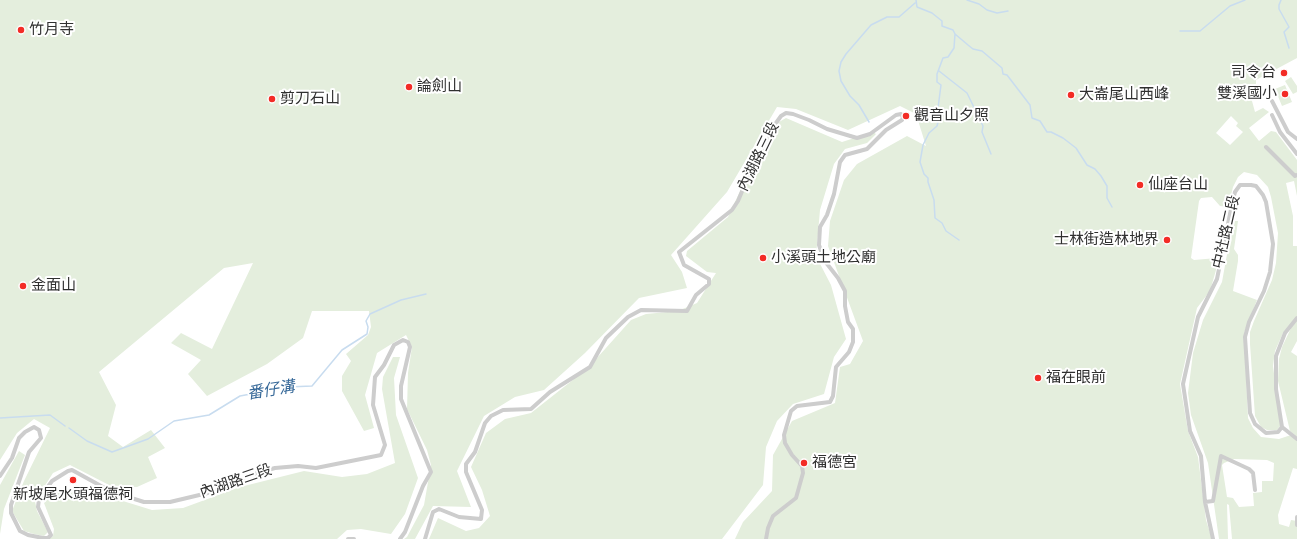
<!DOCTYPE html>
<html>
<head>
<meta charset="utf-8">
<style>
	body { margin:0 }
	canvas { display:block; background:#fff }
</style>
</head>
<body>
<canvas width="1297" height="539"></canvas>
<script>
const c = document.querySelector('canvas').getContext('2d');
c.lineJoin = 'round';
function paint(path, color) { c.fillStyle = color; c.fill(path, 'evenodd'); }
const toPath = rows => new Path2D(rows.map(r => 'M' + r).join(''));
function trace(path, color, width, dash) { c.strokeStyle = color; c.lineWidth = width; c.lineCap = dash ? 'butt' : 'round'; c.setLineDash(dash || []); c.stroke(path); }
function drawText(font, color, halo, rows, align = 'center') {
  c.font = font + ' "Sofia Sans Condensed","Noto Sans TC",sans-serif'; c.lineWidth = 4; c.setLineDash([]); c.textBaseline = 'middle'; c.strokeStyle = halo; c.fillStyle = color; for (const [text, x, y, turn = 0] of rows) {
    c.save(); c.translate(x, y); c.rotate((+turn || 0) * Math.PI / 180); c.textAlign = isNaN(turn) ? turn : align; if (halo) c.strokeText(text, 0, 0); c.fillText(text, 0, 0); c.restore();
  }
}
paint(toPath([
	[0,0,1297,0,1297,58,1256,80,1256,84,1250,86,1249,90,1255,112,1263,108,1269,112,1249,128,1259,141,1271,131,1276,132,1297,160,1297,196,1294,181,1286,183,1293,216,1293,246,1297,246,1297,316,1283,333,1275,351,1273,366,1281,425,1277,430,1267,430,1261,427,1255,416,1250,344,1250,332,1254,321,1272,280,1276,263,1278,233,1271,197,1268,187,1257,175,1244,172,1238,177,1233,187,1228,207,1220,206,1212,197,1201,198,1199,201,1191,258,1194,260,1217,258,1216,270,1210,291,1197,308,1180,384,1188,431,1198,457,1206,520,1212,539,735,539,743,522,772,491,773,455,792,421,835,403,840,367,850,364,863,341,828,246,830,221,844,180,857,164,907,136,926,146,916,114,900,106,848,130,796,109,777,107,727,192,671,255,682,272,687,288,639,298,585,353,544,390,515,397,484,416,457,471,471,507,433,506,415,539,404,539,407,537,424,505,431,465,427,450,407,409,408,373,412,347,406,335,377,353,365,395,374,428,364,431,342,391,342,376,351,361,346,354,368,335,371,327,369,311,312,311,303,338,267,364,207,396,188,374,201,360,171,343,181,333,212,349,253,263,224,268,99,372,116,405,108,436,123,447,151,430,165,448,148,457,157,478,137,487,111,486,70,465,53,473,35,501,37,511,48,532,44,536,34,534,24,531,12,511,24,481,50,428,34,419,17,433,0,460],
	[1231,116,1238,123,1236,126,1243,132,1230,145,1216,133],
	[1291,77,1297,86,1297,92,1293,94,1285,81],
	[1285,85,1292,102,1282,106,1275,89],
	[786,118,842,142,873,132,876,134,867,143,845,149,834,164,820,210,816,256,831,285,846,339,834,357,824,394,793,404,777,421,766,447,763,485,722,539,429,539,438,518,466,531,479,528,490,516,482,490,471,467,486,433,505,419,531,413,588,368,631,320,646,314,678,311,697,303,716,273,707,272,686,256,687,251,728,217,754,161,763,156,779,122],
	[1233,221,1238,221,1234,249,1238,255,1238,261,1233,291,1257,300,1244,333,1248,418,1253,428,1261,437,1279,439,1291,435,1297,441,1297,469,1293,468,1278,515,1279,524,1289,527,1291,520,1297,521,1297,539,1232,539,1229,505,1227,504,1228,539,1219,539,1208,463,1191,415,1188,393,1193,353,1203,320,1222,282],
	[1234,459,1267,460,1274,463,1273,481,1262,481,1262,492,1253,493,1254,506,1239,507,1233,498,1227,497,1222,465,1224,463],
	[1297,320,1297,341,1291,352,1297,356,1297,437,1290,431,1278,381,1279,359,1282,347,1291,328],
	[393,357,400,357,394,378,396,415,418,478,405,514,391,534,361,529,347,530,337,539,49,539,53,536,54,529,44,503,55,491,65,494,84,489,152,510,183,508,240,487,304,471,342,477,367,474,395,463,382,389,383,377],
	[19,451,25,455,4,509,0,534,0,485]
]), '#e4eedd');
trace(toPath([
	[916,0,917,7,932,13,942,21,942,26,953,30,955,34,968,45,973,49,982,51,1002,68,1003,74,1007,75,1030,105,1032,118,1040,121,1047,132,1051,132,1063,138,1076,148,1087,165,1095,169,1101,176,1107,186,1107,198,1112,207],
	[967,0,979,4,987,10,997,13,1008,11],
	[1281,0,1279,5,1279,9,1289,27,1284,32,1289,48],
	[1180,31,1200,31,1230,6,1245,0],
	[955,34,954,48,948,57,943,58,937,74,937,82,941,85,938,108,942,114,939,118,937,126,929,133,923,145,920,162,924,174,928,178,928,182,934,200,935,218,942,223,946,231,959,240],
	[939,71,967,93,983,126,982,132,991,154],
	[869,122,859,105,850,96,841,81,839,71,841,62,846,54,871,25,887,17,899,17,915,3],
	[0,418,50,415,65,426],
	[69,428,87,441,112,452,148,439,174,421,209,415,240,396,288,387,312,386,342,350,367,334,368,327,366,321,370,314,401,300,426,294]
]), '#c8dcef', 1.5);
trace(toPath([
	[1272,101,1288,132,1297,139],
	[1272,115,1280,132,1297,154],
	[1266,147,1295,176,1297,175],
	[1282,427,1297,439],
	[0,476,12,458,19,438,25,432,34,427,39,430,41,438,29,452,11,505,11,513,20,531,28,535,43,538,48,538,51,535,38,507,39,499,52,481,68,471,72,470,112,492,144,502,170,502,212,492,257,473,275,468,298,466,316,468,381,455,385,445,373,405,375,377,384,365,394,345,403,340,408,342,410,347,401,386,401,399,431,472,423,486,405,532,400,539],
	[1205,502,1213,501,1221,456,1249,469,1253,473,1255,490],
	[1297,517,1297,525],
	[348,539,354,539],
	[425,539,433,512,439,509,459,517,481,519,482,510,466,472,466,464,475,452,485,423,491,416,503,410,531,409,550,392,590,367,606,338,628,317,641,310,687,311,696,295,709,284,709,279,684,265,679,252,732,210,738,201,756,158,768,144,771,130,781,116,786,113,793,114,809,120,827,129,857,138,870,134,896,115,901,114,903,117,902,120,886,130,867,149,845,155,840,162,834,194,827,215,820,227,819,245,824,260,838,278,845,291,845,306,848,322,853,329,853,342,849,352,836,367,833,396,830,402,797,406,791,411,784,435,785,443,792,455,802,466,803,473,796,498,773,516,768,528,766,539],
	[1213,539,1205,502,1201,456,1190,431,1183,384,1198,317,1217,279,1232,204,1235,192,1240,185,1251,185,1256,186,1263,195,1266,202,1273,244,1270,272,1264,291,1249,322,1245,337,1250,413,1255,424,1266,433,1278,432,1282,427,1276,389,1276,356,1285,333,1297,318]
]), '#cdcdcd', 4);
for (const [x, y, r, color] of [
	[21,30,4,"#f32c26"],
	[1284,73,4,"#f32c26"],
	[409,87,4,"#f32c26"],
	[1285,94,4,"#f32c26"],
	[1071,95,4,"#f32c26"],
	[272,99,4,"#f32c26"],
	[906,116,4,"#f32c26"],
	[1140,185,4,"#f32c26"],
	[1167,240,4,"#f32c26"],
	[763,258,4,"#f32c26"],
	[23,286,4,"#f32c26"],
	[1038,378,4,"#f32c26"],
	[804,463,4,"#f32c26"],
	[73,480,4,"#f32c26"]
]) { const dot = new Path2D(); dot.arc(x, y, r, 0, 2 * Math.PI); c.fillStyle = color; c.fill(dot); trace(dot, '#fff', 1.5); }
drawText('15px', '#303030', '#fff', [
	["竹月寺",29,30],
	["司令台",1276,73,"right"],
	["論劍山",417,87],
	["雙溪國小",1277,94,"right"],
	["大崙尾山西峰",1079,95],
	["剪刀石山",280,99],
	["觀音山夕照",914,116],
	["仙座台山",1148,185],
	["士林街造林地界",1159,240,"right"],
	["小溪頭土地公廟",771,258],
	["金面山",31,286],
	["福在眼前",1046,378],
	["福德宮",812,463],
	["新坡尾水頭福德祠",73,495,"center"]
], 'left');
drawText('15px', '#303030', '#fff', [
	["內湖路三段",759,157,-64],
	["中社路二段",1227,232,-77],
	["內湖路三段",236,482,-19]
]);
drawText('italic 16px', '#376999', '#fff', [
	["番仔溝",271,391,-9]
]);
</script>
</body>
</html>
